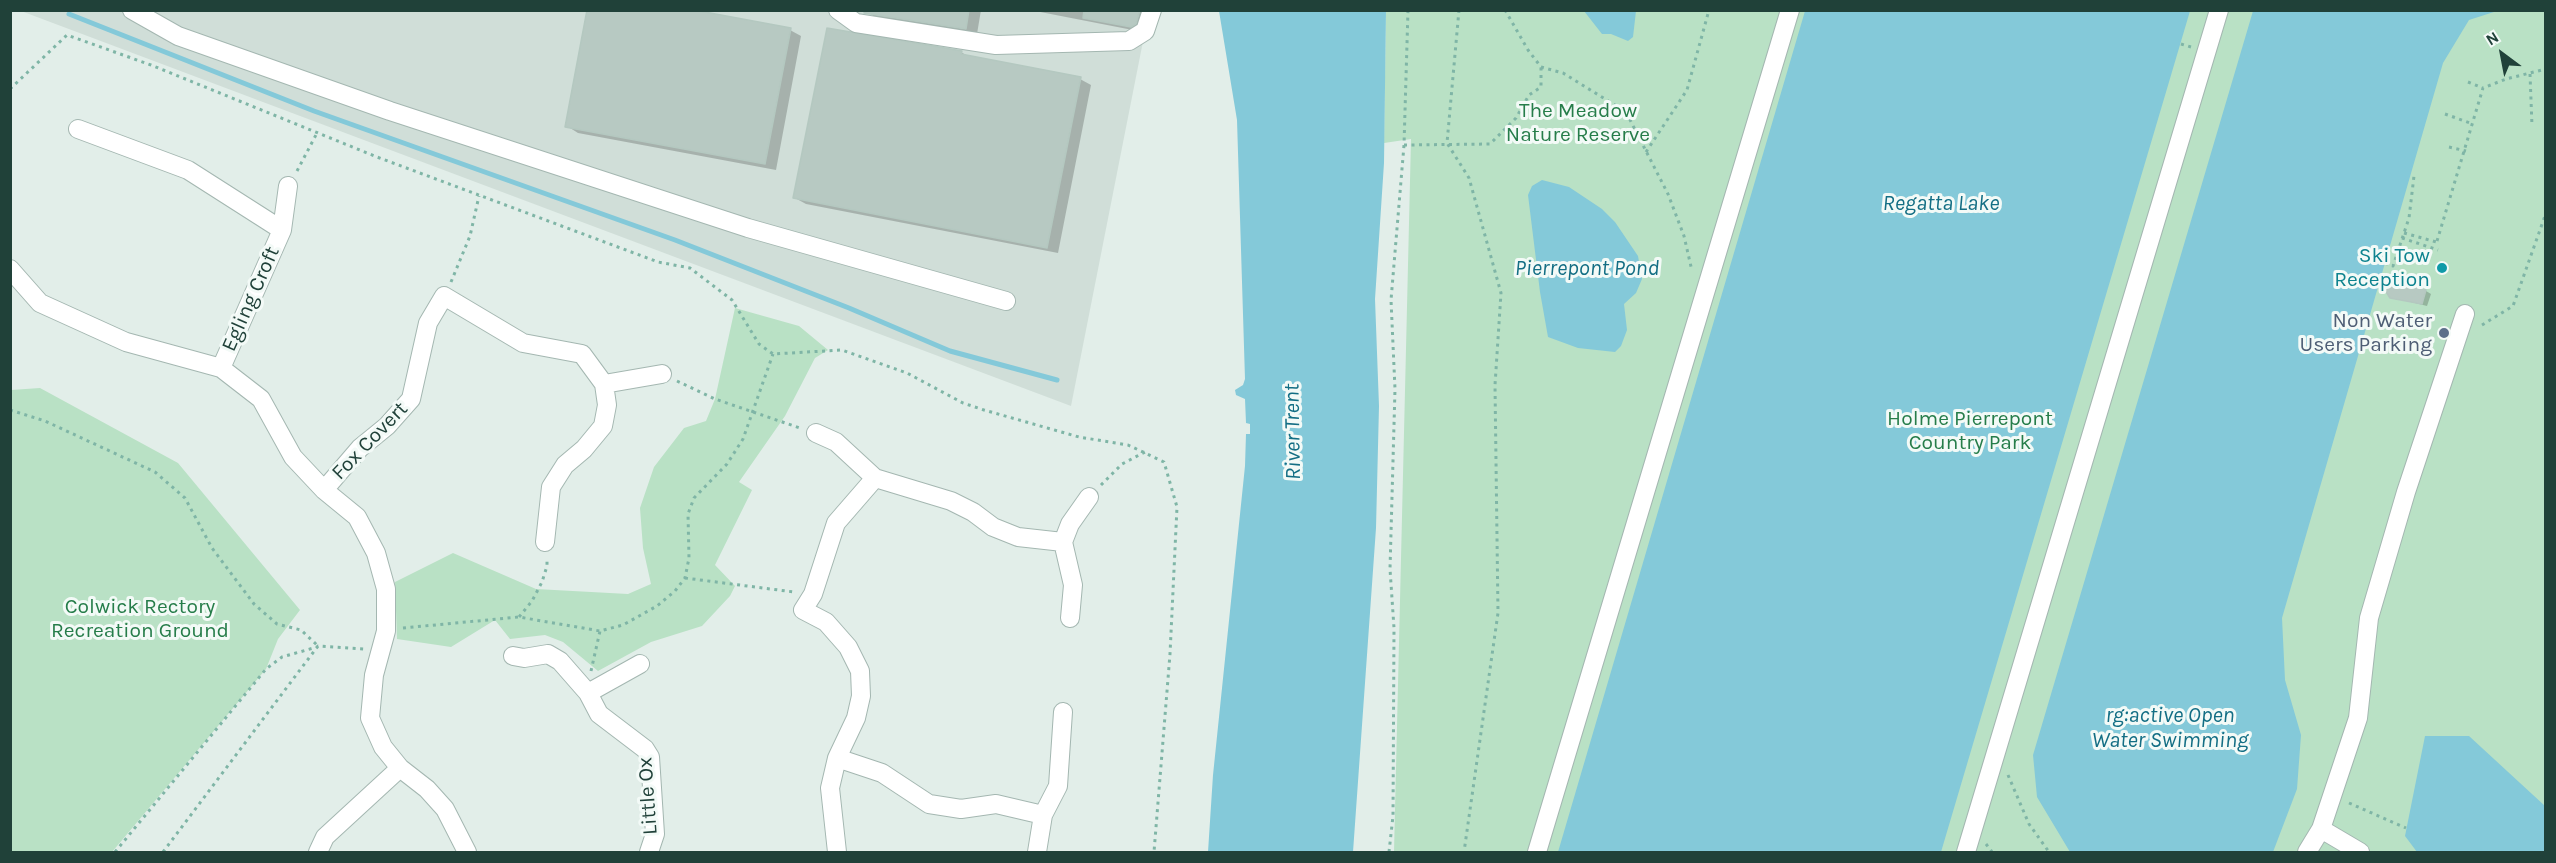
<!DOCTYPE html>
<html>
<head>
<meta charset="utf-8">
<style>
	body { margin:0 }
	#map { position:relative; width:2556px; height:863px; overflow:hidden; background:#e2eee9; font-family:Karla,sans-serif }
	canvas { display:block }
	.frame { position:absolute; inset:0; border:12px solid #204139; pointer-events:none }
	.north { position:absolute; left:2472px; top:24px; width:60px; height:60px; -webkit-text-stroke:4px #f3faf7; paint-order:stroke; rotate:328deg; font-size:16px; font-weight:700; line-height:24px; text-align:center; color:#204139 }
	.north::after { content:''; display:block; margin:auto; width:21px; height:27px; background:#204139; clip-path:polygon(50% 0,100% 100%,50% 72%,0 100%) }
</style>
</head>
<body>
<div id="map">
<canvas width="2556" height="863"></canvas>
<div class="frame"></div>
<div class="north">N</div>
</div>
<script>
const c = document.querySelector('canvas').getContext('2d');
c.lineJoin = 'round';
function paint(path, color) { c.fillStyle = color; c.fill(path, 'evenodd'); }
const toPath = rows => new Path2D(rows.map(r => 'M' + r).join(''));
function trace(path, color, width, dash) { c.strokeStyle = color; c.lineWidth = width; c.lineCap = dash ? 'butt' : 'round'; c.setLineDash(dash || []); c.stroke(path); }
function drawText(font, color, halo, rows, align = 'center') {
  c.font = font + ' Karla,sans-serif'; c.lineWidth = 6; c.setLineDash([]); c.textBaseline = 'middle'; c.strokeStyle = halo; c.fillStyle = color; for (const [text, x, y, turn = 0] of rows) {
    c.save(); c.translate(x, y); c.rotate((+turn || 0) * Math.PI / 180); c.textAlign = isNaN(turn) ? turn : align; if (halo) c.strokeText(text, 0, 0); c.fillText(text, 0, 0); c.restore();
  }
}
paint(toPath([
	[21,11,1149,11,1071,406]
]), '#d0ded8');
paint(toPath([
	[1386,11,2545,11,2545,852,1394,852,1411,139,1384,143],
	[735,308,799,326,828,350,815,358,785,416,739,482,752,490,715,565,735,586,730,596,702,626,651,642,598,671,563,642,545,635,510,639,495,620,451,647,397,639,395,582,453,553,536,589,628,594,651,584,643,548,640,508,654,467,684,428,706,421,715,399],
	[40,388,178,463,300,610,278,639,266,669,112,852,11,852,11,390]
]), '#b9e1c5');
paint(toPath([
	[1219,11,1386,11,1384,163,1375,299,1379,406,1376,528,1353,852,1208,852,1213,775,1245,466,1246,434,1250,434,1250,424,1246,423,1245,399,1236,395,1235,390,1243,385,1245,379,1237,120],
	[1584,11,1636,11,1633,37,1628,41,1611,34,1602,34],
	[1805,11,2190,11,1941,852,1558,852],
	[2253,11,2497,11,2469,20,2443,63,2282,618,2285,680,2301,735,2297,789,2273,852,2070,852,2037,797,2033,755],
	[1542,180,1569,187,1602,209,1615,222,1638,256,1642,279,1636,293,1624,304,1627,330,1621,346,1615,352,1578,348,1548,337,1540,292,1528,195,1532,186],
	[2425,736,2469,736,2545,806,2545,852,2417,852,2405,836]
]), '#84c9d9');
paint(toPath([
	[866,10,981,10,977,34,877,19],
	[1030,10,1153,10,1143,32],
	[790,30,801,36,776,170,578,133,567,126],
	[961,52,969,57,1080,79,1091,85,1058,253,806,204,795,198],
	[2426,291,2431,294,2427,306,2391,297]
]), '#0003');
trace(toPath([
	[69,14,314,111,675,240,849,308,950,351,1057,380]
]), '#84c9d9', 5);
const building = toPath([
	[587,10,694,10,791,28,765,164,565,127,587,10],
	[865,10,969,10,966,29,864,13,865,10],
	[1084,10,1140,10,1136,24,1131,27,1083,18,1084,10],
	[827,28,962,51,961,54,1081,77,1047,248,793,198,827,28],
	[2389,279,2426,290,2422,304,2390,298,2385,290,2389,279]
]);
paint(building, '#b7c9c2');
trace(building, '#b4c8c0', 1.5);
const minor = toPath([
	[132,10,178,36,390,111,748,228,1006,301],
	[838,10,856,23,996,45,1129,41,1145,31,1152,10],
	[78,129,188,170,282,230,221,368],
	[282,230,288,186],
	[10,269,40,303,126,342,221,368,261,399,293,457,324,490,357,517,376,553,386,589,386,631,374,675,370,718,383,747,400,768,427,789,445,809,467,852],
	[604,384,662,374],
	[816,433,836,442,875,478],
	[324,490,360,448,387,426,411,399,428,323,444,296,523,343,582,354,604,384,607,405,603,426,584,449,565,465,551,487,545,542],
	[1070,618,1073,585,1063,542,1070,524,1089,497],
	[513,656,524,658,548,654,560,661,588,693,599,714,645,749,650,757,655,834,649,852],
	[588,693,640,664],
	[837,758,882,773,929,804,961,809,996,804,1043,815],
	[2321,829,2360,852],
	[318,852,325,837,400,768],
	[837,852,830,788,837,758,856,718,861,696,860,671,848,647,826,622,803,610,813,594,836,523,875,478,951,501,973,512,993,527,1018,537,1063,542],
	[1037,852,1043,815,1058,786,1063,712],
	[1537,852,1790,10],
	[1966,852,2219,10],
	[2307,852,2321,829,2358,718,2369,618,2406,492,2465,314]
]);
trace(minor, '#a4b7b1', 20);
trace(toPath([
	[1459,10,1447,143,1469,178,1501,293,1495,385,1498,613,1464,852],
	[1505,10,1528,50,1541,67,1563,73,1626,112,1668,194,1684,236,1692,271],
	[2181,44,2191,47],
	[2530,74,2532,126],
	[2468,82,2483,88],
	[10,89,67,35,151,65,377,157,658,262,690,268,732,300,759,344,773,354,842,350,907,373,963,403,984,410,1079,437,1128,445,1164,462,1177,507,1170,654,1154,852],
	[2445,114,2473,124],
	[1404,145,1490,144,1516,118,1529,95,1541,87,1541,67],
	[2449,147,2466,151],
	[1646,152,1687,90,1709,10],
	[297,171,317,133],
	[2404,233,2440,243],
	[2402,238,2438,250],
	[2437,241,2483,88,2506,79,2546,69],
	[2385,263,2393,266,2409,218,2414,176],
	[451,282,470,236,479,196],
	[2482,325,2513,306,2546,213],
	[677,381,715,399,800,428],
	[10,410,45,421,155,472,185,498,212,548,254,604,277,624,301,630,318,646],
	[1101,485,1122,464,1145,452],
	[685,578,794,592],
	[519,617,532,601,542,582,547,566,547,558],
	[403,628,519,617,600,631,623,625,657,606,675,591,685,578,689,558,688,514,694,498,727,464,743,439,773,354],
	[591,671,600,631],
	[2008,775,2029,824,2049,852],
	[2349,803,2406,828],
	[1986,844,1992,852],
	[115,852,266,669,282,657,317,647],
	[163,852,318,646,364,649],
	[1389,852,1393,816,1394,628,1390,569,1395,389,1391,300,1404,145,1408,10]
]), '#7fb5a6', 3, [3, 4.5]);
trace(minor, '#fff', 18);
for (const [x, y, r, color] of [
	[2442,268,6,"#0f9aa8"],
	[2444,333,6,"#5c6f8a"]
]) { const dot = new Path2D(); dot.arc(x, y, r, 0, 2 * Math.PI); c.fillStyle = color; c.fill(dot); trace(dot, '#f3faf7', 2); }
drawText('21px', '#267d4a', '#f3faf7', [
	["The Meadow",1578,111],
	["Nature Reserve",1578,135],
	["Holme Pierrepont",1970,419],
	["Country Park",1970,443],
	["Colwick Rectory",140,607],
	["Recreation Ground",140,631]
]);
drawText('21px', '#0d838f', '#f3faf7', [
	["Ski Tow",2430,256],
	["Reception",2430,280]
], 'right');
drawText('21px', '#204139', '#f3faf7', [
	["Egling Croft",251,299,-66],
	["Fox Covert",370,441,-46],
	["Little Ox",648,796,-94]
]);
drawText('21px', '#4e5e75', '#f3faf7', [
	["Non Water",2432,321],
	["Users Parking",2432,345]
], 'right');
drawText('italic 22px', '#136e84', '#f3faf7', [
	["Regatta Lake",1941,204],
	["Pierrepont Pond",1587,269],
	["River Trent",1293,432,-91],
	["rg:active Open",2170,716],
	["Water Swimming",2170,741]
]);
</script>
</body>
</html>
